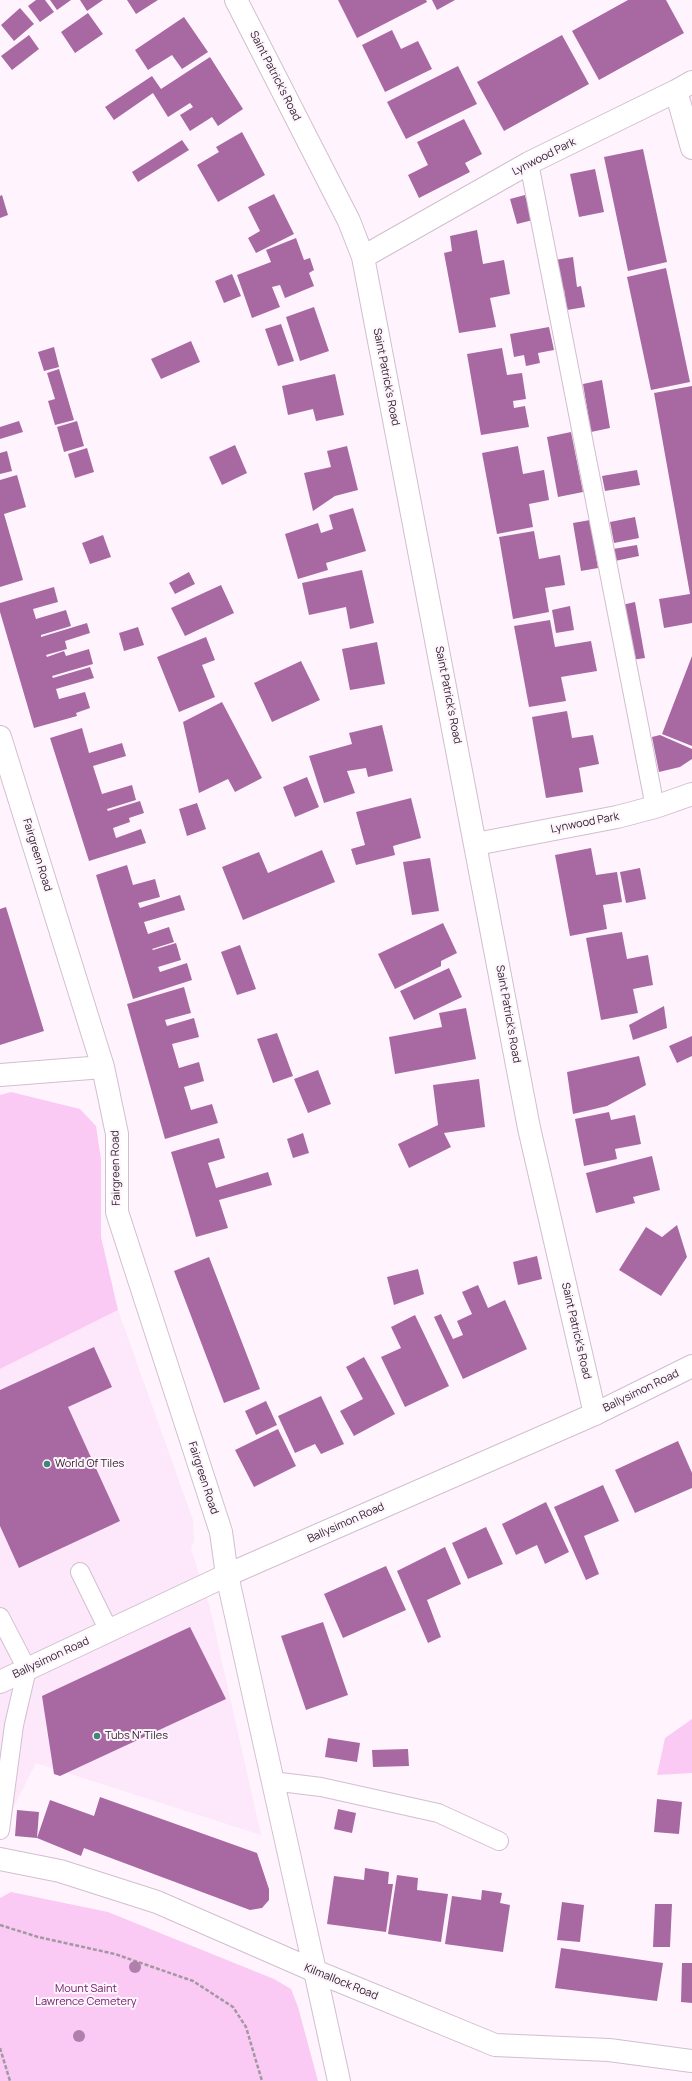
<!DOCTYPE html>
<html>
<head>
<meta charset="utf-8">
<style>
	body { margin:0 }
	canvas { display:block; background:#fff3fd }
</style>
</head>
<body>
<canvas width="692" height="2081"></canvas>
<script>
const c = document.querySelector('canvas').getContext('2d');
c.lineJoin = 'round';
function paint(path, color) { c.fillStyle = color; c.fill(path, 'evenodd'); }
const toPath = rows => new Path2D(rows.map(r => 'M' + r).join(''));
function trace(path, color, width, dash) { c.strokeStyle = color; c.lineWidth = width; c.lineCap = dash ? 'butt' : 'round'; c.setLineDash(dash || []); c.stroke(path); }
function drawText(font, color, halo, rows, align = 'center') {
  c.font = font + ' Manrope,sans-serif'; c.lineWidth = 4; c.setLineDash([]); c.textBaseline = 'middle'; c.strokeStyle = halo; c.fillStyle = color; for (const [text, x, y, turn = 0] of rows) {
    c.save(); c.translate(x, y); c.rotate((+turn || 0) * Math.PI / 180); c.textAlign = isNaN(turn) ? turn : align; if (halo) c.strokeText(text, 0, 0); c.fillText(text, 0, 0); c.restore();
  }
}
paint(toPath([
	[118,1310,193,1520,194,1541,191,1549,209,1604,261,1835,36,1763,0,1834,0,1369]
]), '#fce8fa');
paint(toPath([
	[11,1092,80,1109,96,1126,101,1159,101,1237,118,1310,0,1369,0,1095],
	[692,1719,692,1773,657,1775,665,1738],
	[11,1892,108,1912,274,1979,291,1989,298,2007,318,2081,0,2081,0,1898]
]), '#facaf5');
paint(toPath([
	[36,0,45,0,54,12,40,22,28,6],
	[50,0,71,0,57,10],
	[80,0,103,0,87,11],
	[127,0,158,0,136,14],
	[338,0,426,0,427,2,357,38],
	[432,0,455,0,437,10],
	[628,0,666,0,684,33,599,80,572,31],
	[20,8,34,24,14,41,1,25],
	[88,13,103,34,75,53,61,32],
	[184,17,208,52,182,69,172,55,148,70,135,50],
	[392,30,401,49,418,41,432,69,385,92,362,45],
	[29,35,39,49,12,70,1,56],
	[562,35,589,84,504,131,477,82],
	[210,57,243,109,218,126,212,117,190,131,180,115,193,107,190,103,168,117,153,93,114,120,105,107,152,76,161,89],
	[458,66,477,104,406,139,387,102],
	[464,119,482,154,465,163,470,172,419,198,408,175,428,165,417,142],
	[242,132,265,175,218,202,197,165,219,152,216,147],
	[182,140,189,150,138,182,132,172],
	[643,149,667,262,628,271,604,157],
	[595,169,604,212,579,217,570,174],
	[274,194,294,234,256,253,248,238,260,231,248,207],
	[2,195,8,215,0,218,0,196],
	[525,195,533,220,517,224,510,199],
	[477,230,483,264,504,260,510,294,490,298,496,327,459,333,444,253,452,251,450,236],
	[296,238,304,260,310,258,314,270,309,273,314,286,285,298,280,285,272,287,280,307,252,318,237,275,271,262,266,250],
	[573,257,577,287,581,286,585,307,567,310,564,289,560,290,555,260],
	[666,268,690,382,651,390,627,277],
	[232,274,241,296,224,303,215,281],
	[314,307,329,351,300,361,286,317],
	[281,324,294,361,278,366,265,329],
	[549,327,554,350,538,353,540,363,526,366,524,355,514,357,510,334],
	[191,341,200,362,161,379,151,359],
	[54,347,59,367,44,371,38,352],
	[502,348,507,375,522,373,526,399,513,401,514,408,525,406,529,427,481,435,467,354],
	[59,369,74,420,55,425,48,401,55,399,47,373],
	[335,374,344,415,316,421,313,409,288,415,282,386],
	[602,380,610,428,591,432,583,384],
	[692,386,692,623,664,628,659,599,690,594,654,393],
	[19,421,23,432,0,439,0,427],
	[77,421,84,446,64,452,57,427],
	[571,432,583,492,558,497,547,437],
	[235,445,247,473,222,485,209,457],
	[347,446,358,490,335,496,313,511,304,473,331,467,327,451],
	[518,446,523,474,544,470,549,500,529,504,533,527,497,534,482,453],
	[87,448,94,472,75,478,68,454],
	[7,451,12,471,0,474,0,453],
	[637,470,640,485,605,491,602,476],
	[17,475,26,507,4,514,23,580,0,587,0,480],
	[353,508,366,551,326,563,328,570,298,579,285,534,318,523,321,533,333,529,329,515],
	[635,517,639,538,614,543,610,522],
	[590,520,598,568,581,571,573,523],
	[534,531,539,559,560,555,565,585,545,588,549,612,513,619,499,537],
	[103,535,111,557,90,564,82,543],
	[637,545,639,556,615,561,613,549],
	[362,570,374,623,350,629,346,607,309,615,302,583],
	[189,572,195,584,175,594,169,583],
	[221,585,234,613,185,636,171,608],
	[54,587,58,602,33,609,36,619,66,610,71,626,41,635,41,637,87,623,90,633,65,641,67,649,46,655,47,657,64,651,66,656,89,649,93,664,52,676,53,678,90,667,94,678,56,689,59,699,85,692,90,708,76,713,77,716,34,728,0,612,0,603],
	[635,602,645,658,631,660,622,605],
	[570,606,574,630,556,633,552,610],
	[550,620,555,647,591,641,597,671,561,677,566,701,529,707,514,626],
	[138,627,144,645,124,651,119,633],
	[206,637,215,660,202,665,215,697,179,712,157,657],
	[377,642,385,684,350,690,342,649],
	[692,656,692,746,662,734],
	[301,661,320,700,272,722,254,683],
	[222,702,262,778,235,792,228,779,199,793,183,722],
	[567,711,572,738,593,735,599,764,579,768,583,792,546,798,532,717],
	[382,725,393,771,368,777,366,768,347,771,355,793,324,803,309,756,352,744,349,733],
	[82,728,89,753,122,743,126,756,93,766,102,794,132,785,136,800,107,809,108,811,140,801,144,813,129,818,130,822,113,828,116,838,141,829,146,843,89,861,50,738],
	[660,735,692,749,692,759,680,767,659,772,652,737],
	[307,777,319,807,295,817,283,787],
	[411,798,421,838,393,846,395,855,356,865,351,849,365,845,356,812],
	[197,803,206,829,187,836,179,809],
	[591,848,596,875,617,872,622,902,603,905,607,929,570,936,555,855],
	[322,850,335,882,243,920,222,867,259,852,268,873],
	[430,858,439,911,412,915,403,862],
	[127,865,133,885,155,879,160,897,138,903,140,908,180,895,185,910,144,922,148,934,169,927,174,942,152,949,153,950,176,943,181,960,158,967,160,972,187,963,192,980,133,999,96,875],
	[640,868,646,899,626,903,620,872],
	[6,907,44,1031,0,1045,0,909],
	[443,923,457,953,441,961,441,966,395,989,378,954],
	[622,932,627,959,648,955,653,985,633,989,638,1013,601,1020,586,938],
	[240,945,256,989,237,995,221,952],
	[449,968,462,997,414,1020,400,991],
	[184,987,191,1013,165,1020,167,1026,194,1018,199,1037,172,1044,179,1068,199,1062,204,1081,184,1087,191,1110,212,1104,218,1123,165,1139,127,1004],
	[664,1006,667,1028,633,1040,629,1025],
	[466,1008,476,1059,395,1074,389,1037,442,1027,439,1013],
	[277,1033,293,1076,273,1083,257,1039],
	[692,1036,692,1056,677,1063,669,1046],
	[639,1056,646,1085,607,1106,573,1114,567,1072],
	[318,1070,331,1104,308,1113,294,1079],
	[479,1079,485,1127,444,1133,451,1147,409,1168,398,1144,438,1125,433,1085],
	[609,1112,611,1120,635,1115,641,1144,615,1149,617,1159,584,1166,575,1119],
	[303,1133,309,1153,293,1158,287,1139],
	[219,1138,225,1158,208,1163,216,1188,268,1172,272,1185,219,1200,228,1228,196,1237,171,1152],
	[652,1156,660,1190,633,1197,635,1203,596,1213,586,1173],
	[677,1225,687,1257,661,1296,619,1270,646,1227,662,1237],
	[537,1256,542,1279,518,1285,513,1262],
	[209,1257,260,1389,224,1403,174,1271],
	[418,1269,424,1294,394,1305,387,1277],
	[478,1285,488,1308,505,1300,527,1349,463,1379,434,1317,441,1314,453,1339,463,1335,457,1321,472,1314,462,1292],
	[415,1315,449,1386,405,1407,381,1357,401,1348,391,1327],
	[94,1347,112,1387,68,1407,120,1521,19,1568,0,1526,0,1390],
	[364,1357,395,1414,354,1436,340,1411,363,1399,346,1367],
	[321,1396,344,1444,321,1454,315,1444,295,1453,278,1416],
	[266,1401,277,1425,256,1435,245,1411],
	[278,1429,296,1466,254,1487,235,1450],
	[678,1441,692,1473,692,1488,635,1513,615,1470],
	[603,1485,619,1521,584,1536,599,1574,586,1580,554,1507],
	[546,1502,569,1552,545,1564,537,1545,516,1555,502,1524],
	[486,1527,503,1564,468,1579,452,1543],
	[445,1547,461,1584,427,1600,441,1637,428,1643,397,1571],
	[386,1566,406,1610,343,1638,324,1594],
	[323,1622,348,1695,306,1710,281,1636],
	[190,1627,226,1699,60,1776,54,1774,42,1696],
	[328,1738,360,1743,357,1762,325,1757],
	[408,1749,409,1766,373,1767,372,1750],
	[100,1797,257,1853,269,1889,269,1900,262,1908,250,1910,84,1848,81,1856,37,1838,50,1800,94,1816],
	[657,1799,682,1802,679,1834,654,1832],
	[338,1809,356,1813,352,1833,334,1829],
	[17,1810,39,1812,37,1838,15,1836],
	[365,1868,389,1872,388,1884,393,1884,386,1932,327,1924,334,1876,364,1880],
	[397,1875,418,1878,417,1890,448,1894,441,1942,388,1934],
	[482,1890,502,1893,500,1903,510,1905,503,1952,445,1944,452,1896,481,1900],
	[562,1902,584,1905,580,1942,557,1940],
	[655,1904,672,1904,670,1947,653,1947],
	[561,1948,663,1963,657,2001,555,1988],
	[682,1963,692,1963,692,2003,681,2002]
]), '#a869a3');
const service = toPath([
	[529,163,655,807],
	[80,1572,109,1631],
	[0,1617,27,1669,14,1725,0,1830],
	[272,1781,321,1787,438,1813,499,1841]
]);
const minor = toPath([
	[236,0,349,221,363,257,529,1128,595,1414],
	[676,91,692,82],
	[363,257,529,163,676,91,692,148],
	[0,737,103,1067,117,1134,117,1212,221,1532,227,1575],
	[476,844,617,817,655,807,692,794],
	[0,1075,103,1067],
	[315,1971,339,2081]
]);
const tertiary = toPath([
	[227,1575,315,1971],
	[0,1859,60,1871,157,1902,315,1971,495,2045,609,2050,692,2061]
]);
const secondary = toPath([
	[0,1682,227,1575,595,1414,692,1366]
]);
trace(service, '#d1bfcf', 20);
trace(minor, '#d1bfcf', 24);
trace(tertiary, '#d1bfcf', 24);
trace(secondary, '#d1bfcf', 24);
trace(toPath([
	[0,1925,38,1937,115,1954,193,1981,233,2007,246,2027,262,2081],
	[0,2048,10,2081]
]), '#a298a0', 2.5, [4, 2]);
trace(service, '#fff', 18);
trace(minor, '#fff', 22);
trace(tertiary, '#fff', 22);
trace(secondary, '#fff', 22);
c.fillStyle = '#af80ac';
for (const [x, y] of [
	[135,1967],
	[79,2036]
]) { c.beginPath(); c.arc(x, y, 6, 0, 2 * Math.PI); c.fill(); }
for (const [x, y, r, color] of [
	[47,1464,4,"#418578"],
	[97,1736,4,"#418578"]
]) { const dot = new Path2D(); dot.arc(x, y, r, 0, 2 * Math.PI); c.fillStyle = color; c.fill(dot); trace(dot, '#fff3fd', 1.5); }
drawText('11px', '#2d262c', '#fff3fd', [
	["Saint Patrick's Road",275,76,63],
	["Lynwood Park",544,157,-27],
	["Saint Patrick's Road",386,377,79],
	["Saint Patrick's Road",448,695,79],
	["Lynwood Park",585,823,-11],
	["Fairgreen Road",37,855,73],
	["Saint Patrick's Road",508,1014,80],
	["Fairgreen Road",116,1168,-91],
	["Saint Patrick's Road",576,1331,77],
	["Ballysimon Road",641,1391,-26],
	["Fairgreen Road",203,1478,72],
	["Ballysimon Road",346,1523,-24],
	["Ballysimon Road",51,1658,-25],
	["Kilmallock Road",341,1982,22]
]);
drawText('11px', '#2d262c', '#fff3fd', [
	["World Of Tiles",55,1464],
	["Tubs N' Tiles",105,1736]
], 'left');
drawText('11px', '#6d216a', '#fff3fd', [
	["Mount Saint",86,1989],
	["Lawrence Cemetery",86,2002]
]);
</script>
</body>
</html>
